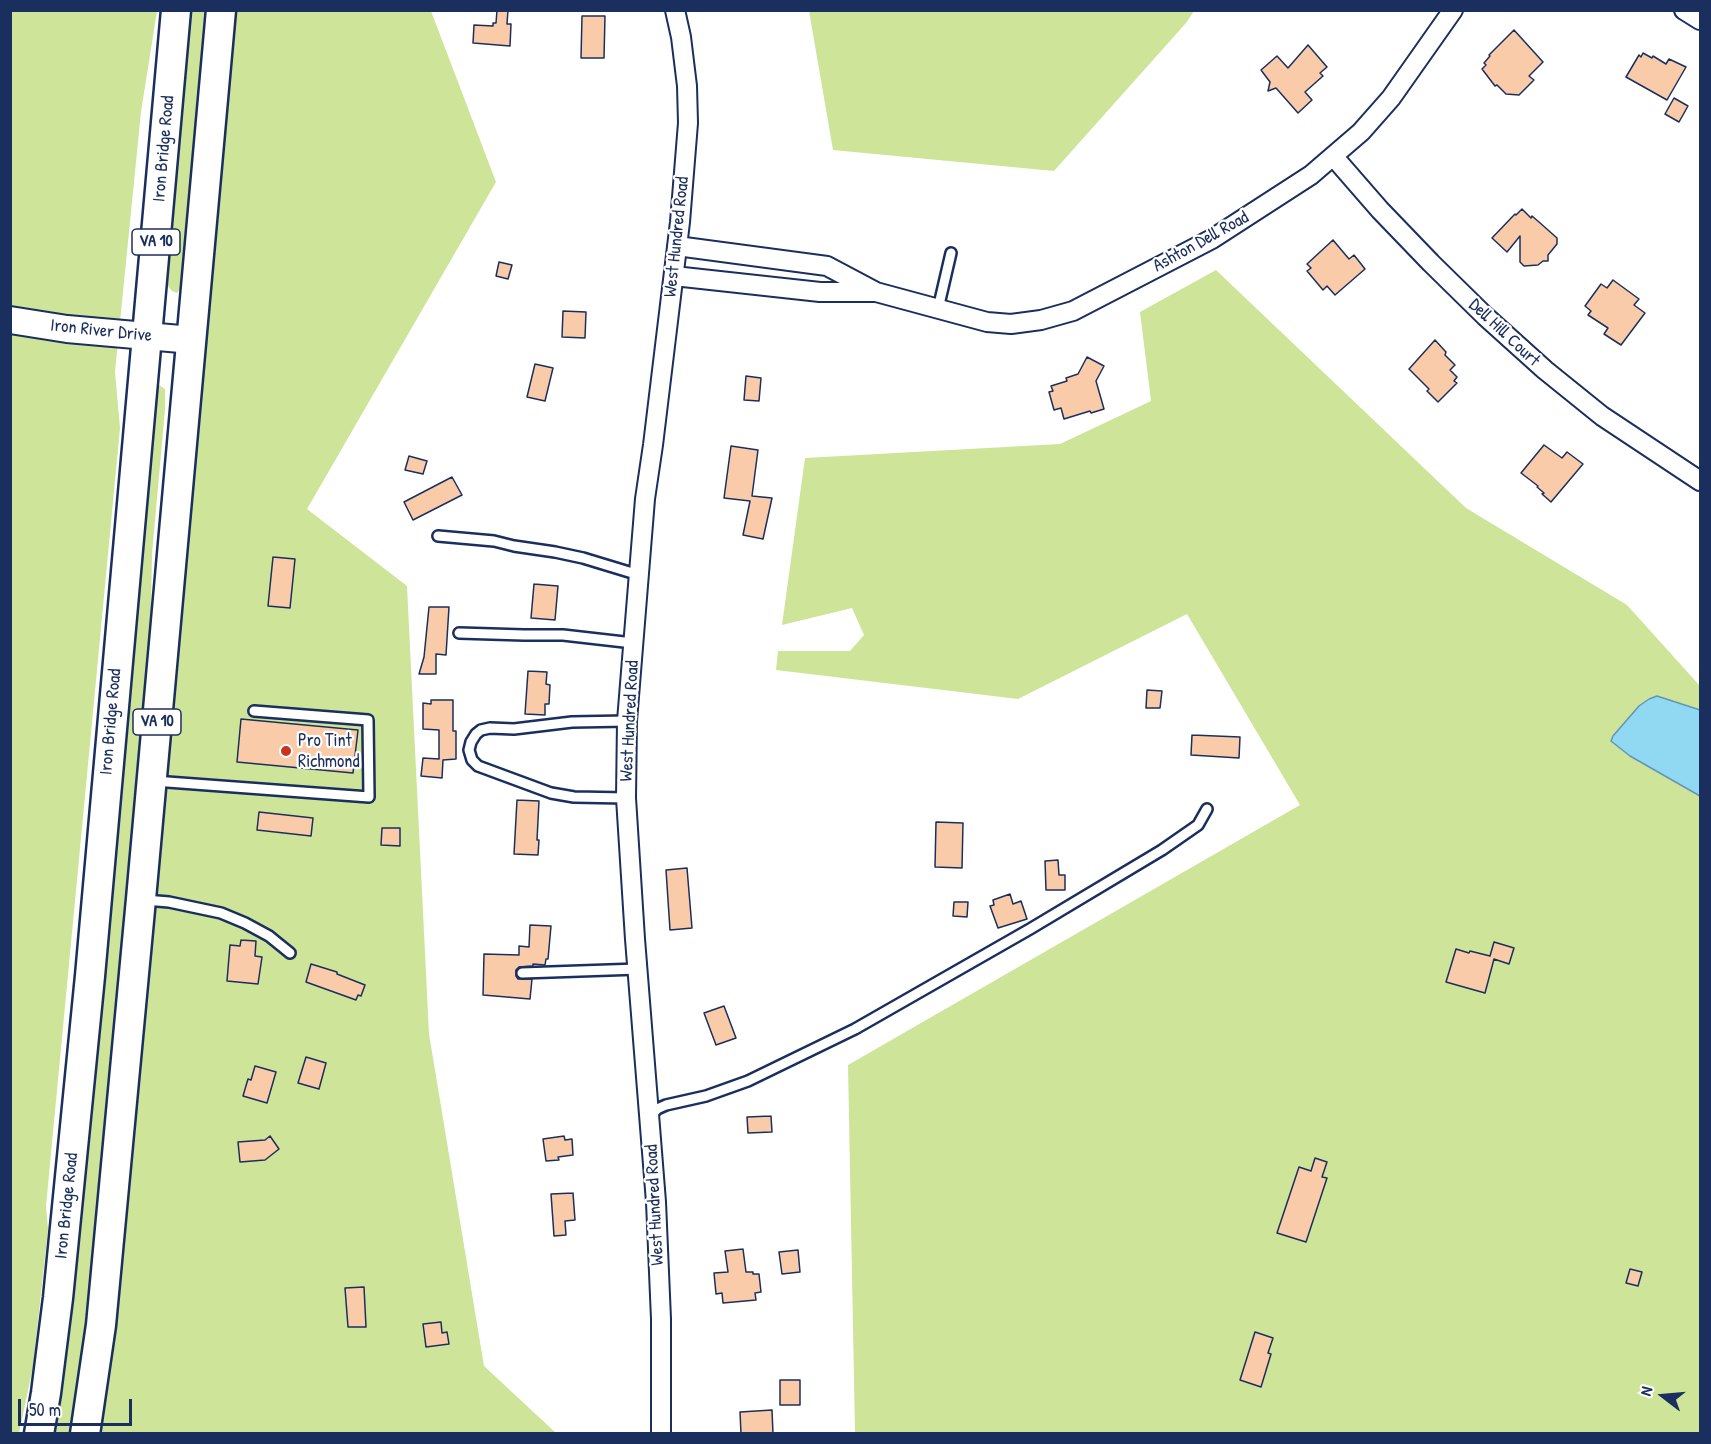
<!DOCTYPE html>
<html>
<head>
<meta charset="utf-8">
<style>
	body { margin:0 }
	#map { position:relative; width:1711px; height:1444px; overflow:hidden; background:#fff; font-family:"Patrick Hand",sans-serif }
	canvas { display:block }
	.frame { position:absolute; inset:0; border:12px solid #1b2f5e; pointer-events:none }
	.north { position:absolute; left:1633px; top:1366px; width:60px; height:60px; -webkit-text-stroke:4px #fff; paint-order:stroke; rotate:286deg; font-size:16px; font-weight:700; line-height:24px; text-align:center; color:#1b2f5e }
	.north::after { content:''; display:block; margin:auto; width:21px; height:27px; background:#1b2f5e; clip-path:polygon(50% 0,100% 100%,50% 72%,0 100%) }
	.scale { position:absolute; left:18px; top:1399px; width:114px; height:27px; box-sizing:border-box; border:3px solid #1b2f5e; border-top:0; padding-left:8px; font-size:18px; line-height:21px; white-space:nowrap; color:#1b2f5e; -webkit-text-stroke:4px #fff; paint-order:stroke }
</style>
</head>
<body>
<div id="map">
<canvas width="1711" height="1444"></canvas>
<div class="frame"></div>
<div class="north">N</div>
<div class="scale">50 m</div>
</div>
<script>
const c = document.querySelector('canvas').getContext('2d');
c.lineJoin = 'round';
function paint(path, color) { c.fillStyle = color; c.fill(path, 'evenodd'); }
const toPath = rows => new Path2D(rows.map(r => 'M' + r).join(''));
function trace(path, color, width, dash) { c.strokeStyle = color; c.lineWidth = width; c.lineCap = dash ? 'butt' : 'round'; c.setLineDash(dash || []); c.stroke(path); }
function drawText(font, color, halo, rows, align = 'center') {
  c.font = font + ' "Patrick Hand",sans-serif'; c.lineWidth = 4.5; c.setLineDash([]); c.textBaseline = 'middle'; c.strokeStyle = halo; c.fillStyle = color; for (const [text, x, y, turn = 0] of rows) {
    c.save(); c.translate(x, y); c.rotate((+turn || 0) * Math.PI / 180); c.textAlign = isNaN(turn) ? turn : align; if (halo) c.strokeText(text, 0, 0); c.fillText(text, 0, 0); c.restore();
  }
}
paint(toPath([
	[11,11,157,11,141,112,115,372,120,428,46,1206,48,1229,33,1367,19,1433,11,1433],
	[182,11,210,11,186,282,177,293,172,291,166,284],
	[223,11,431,11,496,182,307,509,407,586,429,1034,484,1366,556,1433,86,1434],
	[809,11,809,10,1194,11,1186,23,1054,171,833,150],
	[1216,270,1466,508,1627,605,1700,686,1700,710,1657,696,1649,698,1639,706,1611,741,1630,756,1700,796,1700,1433,855,1433,848,1065,1300,805,1187,614,1018,699,776,670,778,651,850,651,864,635,852,608,782,625,805,458,1060,444,1151,401,1140,312],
	[159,385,165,389,165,409,152,554,150,663,97,1246,73,1433,44,1434,155,386]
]), '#cee499');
const water = toPath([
	[1657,696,1700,710,1700,796,1630,756,1611,741,1613,736,1639,706,1649,699,1657,696]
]);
paint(water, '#91d9f3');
trace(water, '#6295b7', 1.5);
const building = toPath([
	[497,10,508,10,507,24,511,24,510,46,473,43,474,25,493,26,493,23,496,23,497,10],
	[582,16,605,16,604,58,581,58,582,16],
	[1514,30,1543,62,1529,76,1534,80,1519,95,1506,94,1497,85,1495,86,1482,69,1486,65,1484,63,1490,56,1489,55,1514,30],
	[1308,45,1327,67,1320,73,1323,76,1305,92,1312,100,1298,113,1276,88,1268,91,1270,82,1261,70,1277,56,1288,68,1308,45],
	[1643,53,1652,58,1653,56,1666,64,1669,59,1686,67,1667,100,1626,77,1639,55,1641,57,1643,53],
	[1674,98,1688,106,1679,122,1665,114,1674,98],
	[1522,209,1531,218,1532,216,1539,222,1557,238,1557,244,1548,255,1548,261,1543,261,1538,265,1524,266,1520,262,1520,236,1507,252,1492,238,1515,214,1516,215,1522,209],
	[1333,240,1349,259,1354,255,1365,269,1335,295,1327,286,1323,290,1307,271,1311,268,1307,264,1333,240],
	[499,262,512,265,508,279,496,276,499,262],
	[1613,280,1639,299,1634,305,1645,313,1621,345,1604,334,1608,328,1588,315,1591,311,1585,306,1601,284,1607,288,1613,280],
	[563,311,586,312,585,338,562,337,563,311],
	[1435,340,1446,352,1445,355,1455,365,1450,370,1457,377,1454,381,1457,383,1438,402,1427,391,1429,389,1409,369,1435,340],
	[1087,357,1104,366,1096,381,1104,409,1091,413,1090,411,1064,419,1061,408,1054,410,1049,392,1053,391,1051,386,1067,381,1066,378,1078,374,1087,357],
	[535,364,553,368,545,401,527,397,535,364],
	[746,376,761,378,759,401,744,400,746,376],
	[1544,445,1562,458,1567,452,1583,464,1551,502,1542,494,1544,493,1537,487,1538,486,1521,473,1544,445],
	[731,446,758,450,752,496,772,498,763,539,743,535,750,501,724,498,731,446],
	[409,456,427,461,423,474,405,470,409,456],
	[452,477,462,495,413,520,404,502,452,477],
	[273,557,295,559,290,608,268,606,273,557],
	[534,584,558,586,555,620,531,618,534,584],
	[429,607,449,607,446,655,436,654,436,674,419,674,424,657,429,607],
	[528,671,547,672,546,684,550,685,549,704,545,704,545,715,525,714,528,671],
	[1147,690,1162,691,1160,708,1146,708,1147,690],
	[431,700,453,700,453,731,456,731,456,759,443,760,442,778,421,776,423,758,439,759,439,730,423,729,423,703,431,704,431,700],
	[241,719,358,730,353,773,237,762,241,719],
	[1192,735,1240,737,1239,758,1191,755,1192,735],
	[517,800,539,801,537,840,539,840,538,855,514,854,517,800],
	[259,812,313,818,311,836,257,830,259,812],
	[936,822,963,823,962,868,935,867,936,822],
	[382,828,400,828,400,846,381,845,382,828],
	[1058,860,1059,875,1065,875,1065,890,1046,890,1045,861,1058,860],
	[687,868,692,928,670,930,666,870,687,868],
	[1010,894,1013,904,1021,901,1027,919,998,928,990,906,994,905,993,900,1010,894],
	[954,902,968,902,967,917,953,916,954,902],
	[530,925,551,926,548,959,546,959,545,965,533,964,533,966,519,967,516,970,516,976,518,979,532,979,530,999,483,995,484,954,519,955,519,946,529,947,530,925],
	[241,940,256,941,255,956,262,957,258,984,227,981,230,945,240,946,241,940],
	[1494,942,1514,948,1509,964,1494,959,1485,993,1446,982,1456,949,1469,953,1470,951,1490,956,1494,942],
	[311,964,337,972,337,974,365,985,361,996,358,995,356,1000,306,982,311,964],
	[724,1006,736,1038,716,1045,704,1013,724,1006],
	[306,1057,326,1063,319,1089,298,1083,306,1057],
	[255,1066,276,1072,267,1103,243,1096,248,1079,251,1080,255,1066],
	[771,1116,772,1132,748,1133,747,1117,771,1116],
	[270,1136,279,1149,265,1160,240,1162,238,1142,265,1140,270,1136],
	[564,1136,565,1140,572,1139,573,1155,558,1157,559,1160,546,1161,543,1139,564,1136],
	[1315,1158,1327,1162,1322,1177,1327,1178,1306,1242,1277,1233,1299,1167,1311,1171,1315,1158],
	[573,1193,575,1220,565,1221,566,1235,554,1236,551,1194,573,1193],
	[743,1249,746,1272,753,1272,753,1274,759,1274,761,1292,755,1293,756,1300,723,1303,722,1293,716,1294,714,1273,728,1272,725,1251,743,1249],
	[798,1250,800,1272,782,1274,779,1252,798,1250],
	[1630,1269,1642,1272,1638,1286,1626,1283,1630,1269],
	[364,1287,366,1327,348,1327,345,1288,364,1287],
	[441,1322,442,1333,447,1332,449,1344,426,1347,423,1324,441,1322],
	[1255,1332,1273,1338,1268,1353,1271,1354,1261,1387,1240,1380,1255,1332],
	[780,1380,800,1380,800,1405,780,1405,780,1380],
	[772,1410,773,1434,741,1434,740,1412,772,1410]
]);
paint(building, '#f9cba8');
trace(building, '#1b2f5e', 1.5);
const lane = toPath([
	[938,309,951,253],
	[438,536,494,541,514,546,555,552,583,558,639,575],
	[459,633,524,635,563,635,633,643],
	[154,781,369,797,368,720,254,711],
	[626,798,574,797,551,793,478,766,472,760,469,750,471,742,476,734,481,730,490,728,514,729,572,722,627,721],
	[145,900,169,902,221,913,245,923,269,936,290,953],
	[522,973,638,969],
	[651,1116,657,1109,666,1105,706,1096,748,1081,855,1029,1030,929,1162,850,1198,825,1207,809]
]);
const street = toPath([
	[1684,10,1700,20],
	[1333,156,1380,210,1431,263,1485,316,1545,370,1602,416,1700,481],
	[677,246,827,266,876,292,987,322,1011,324,1041,320,1073,311,1212,239,1311,175,1361,132,1391,98,1453,10],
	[674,276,820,292,874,292],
	[661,1434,661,1319,656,1202,635,939,626,798,627,721,645,499,653,445,680,222,688,123,687,86,681,37,675,10]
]);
const secondary = toPath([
	[10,320,67,329,192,340]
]);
const primary = toPath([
	[39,1434,46,1393,58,1298,90,976,176,10],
	[85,1434,101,1325,141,899,221,10]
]);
trace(lane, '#1b2f5e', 14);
trace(street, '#1b2f5e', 22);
trace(secondary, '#1b2f5e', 30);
trace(primary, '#1b2f5e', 33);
trace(lane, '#fff', 9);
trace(street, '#fff', 18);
trace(secondary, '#fff', 26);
trace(primary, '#fff', 28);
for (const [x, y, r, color] of [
	[286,751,6,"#c8321e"]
]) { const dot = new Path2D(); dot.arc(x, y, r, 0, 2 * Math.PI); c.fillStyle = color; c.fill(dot); trace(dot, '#fff', 2); }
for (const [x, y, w] of [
	[156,242,48],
	[157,722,48]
]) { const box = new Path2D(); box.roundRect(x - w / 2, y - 13, w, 26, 4.5); c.fillStyle = '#fff'; c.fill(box); trace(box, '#1b2f5e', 1.5); }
drawText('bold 16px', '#1b2f5e', null, [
	["VA 10",156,242],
	["VA 10",157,722]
]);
drawText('18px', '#1b2f5e', '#fff', [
	["Iron Bridge Road",164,149,-85],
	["West Hundred Road",677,237,-84],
	["Ashton Dell Road",1201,242,-29],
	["Iron River Drive",101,331,6],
	["Dell Hill Court",1504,333,43],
	["West Hundred Road",630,721,-87],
	["Iron Bridge Road",111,722,-85],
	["West Hundred Road",655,1205,-93],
	["Iron Bridge Road",67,1206,-84]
]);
drawText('18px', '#1b2f5e', '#fff', [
	["Pro Tint",298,741],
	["Richmond",298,762]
], 'left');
</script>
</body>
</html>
